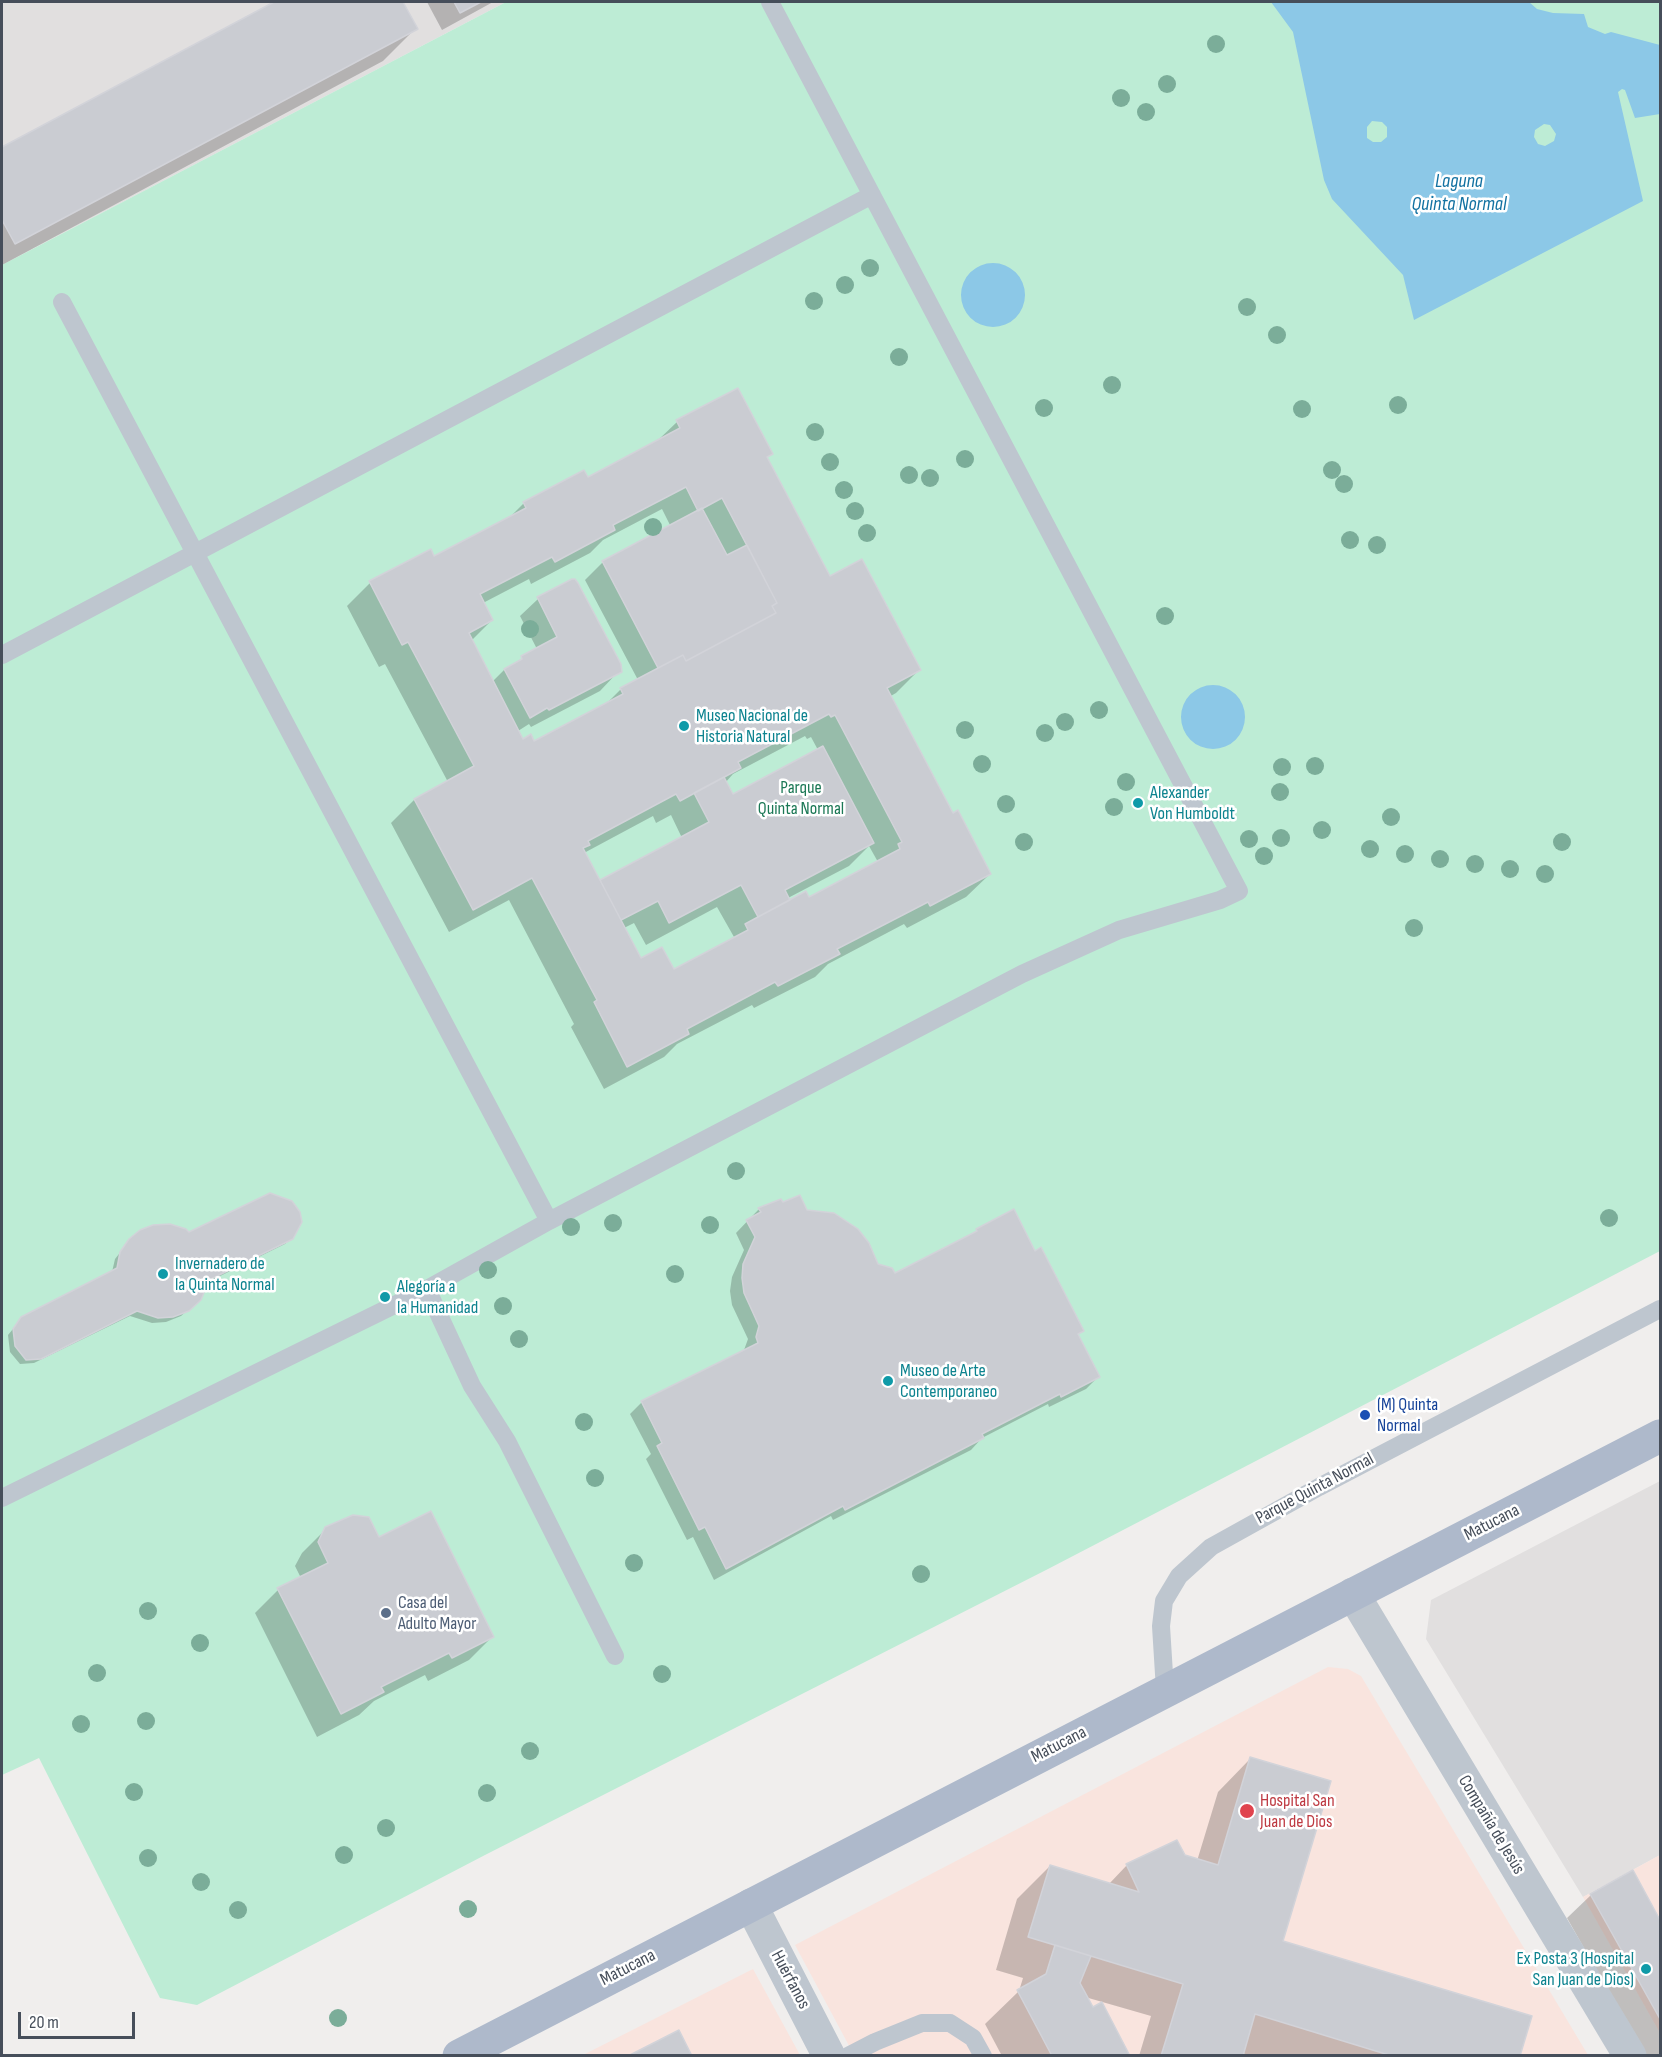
<!DOCTYPE html>
<html>
<head>
<meta charset="utf-8">
<style>
	body { margin:0 }
	#map { position:relative; width:1662px; height:2057px; overflow:hidden; background:#f0eeed; font-family:"Sofia Sans Condensed",sans-serif }
	canvas { display:block }
	.frame { position:absolute; inset:0; border:3px solid #464e5a; pointer-events:none }
	.scale { position:absolute; left:18px; top:2012px; width:117px; height:27px; box-sizing:border-box; border:3px solid #464e5a; border-top:0; padding-left:8px; font-size:18px; line-height:21px; white-space:nowrap; color:#464e5a; -webkit-text-stroke:4px #fff; paint-order:stroke }
</style>
</head>
<body>
<div id="map">
<canvas width="1662" height="2057"></canvas>
<div class="frame"></div>
<div class="scale">20 m</div>
</div>
<script>
const c = document.querySelector('canvas').getContext('2d');
c.lineJoin = 'round';
function paint(path, color) { c.fillStyle = color; c.fill(path, 'evenodd'); }
const toPath = rows => new Path2D(rows.map(r => 'M' + r).join(''));
function trace(path, color, width, dash) { c.strokeStyle = color; c.lineWidth = width; c.lineCap = dash ? 'butt' : 'round'; c.setLineDash(dash || []); c.stroke(path); }
function drawText(font, color, halo, rows, align = 'center') {
  c.font = font + ' "Sofia Sans Condensed",sans-serif'; c.lineWidth = 5; c.setLineDash([]); c.textBaseline = 'middle'; c.strokeStyle = halo; c.fillStyle = color; for (const [text, x, y, turn = 0] of rows) {
    c.save(); c.translate(x, y); c.rotate((+turn || 0) * Math.PI / 180); c.textAlign = isNaN(turn) ? turn : align; if (halo) c.strokeText(text, 0, 0); c.fillText(text, 0, 0); c.restore();
  }
}
paint(toPath([
	[2,2,506,2,2,265],
	[1660,1481,1660,1855,1583,1897,1426,1639,1431,1600]
]), '#e1dfdf');
paint(toPath([
	[1328,1667,1348,1669,1361,1676,1588,2055,854,2055,795,1945],
	[1660,1855,1660,2033,1583,1897],
	[753,1969,800,2055,581,2056]
]), '#f9e4de');
paint(toPath([
	[506,2,1660,2,1660,1251,1048,1569,485,1855,197,2005,160,1998,39,1758,2,1775,2,265]
]), '#bdecd5');
paint(toPath([
	[1271,2,1529,2,1537,9,1553,13,1584,14,1588,27,1605,34,1611,32,1660,45,1660,114,1635,118,1625,90,1622,89,1618,92,1643,201,1414,320,1403,275,1332,199,1324,180,1293,32],
	[1372,121,1382,122,1387,127,1387,137,1381,142,1373,142,1367,138,1367,127],
	[1544,124,1550,125,1556,134,1554,141,1545,146,1538,144,1534,137,1535,130],
	'961 295a32 32 0 1 1 64 0a32 32 0 1 1-64 0Z',
	'1181 717a32 32 0 1 1 64 0a32 32 0 1 1-64 0Z'
]), '#8cc8e7');
paint(toPath([
	[277,2,401,2,416,28,383,61,2,265,2,149],
	[427,2,493,2,442,30],
	[677,422,771,453,766,458,829,578,919,670,896,693,889,697,952,815,990,874,966,897,907,928,904,924,828,964,815,977,754,1008,752,1005,677,1044,664,1057,604,1089,571,1027,574,1024,509,900,449,932,391,823,414,800,448,782,385,664,379,667,347,606,370,583,434,558,508,519,524,503,588,479,656,442],
	[662,509,671,527,602,563,585,580,638,680,620,690,605,705,533,743,523,741,518,731,529,724,531,727,600,691,618,672,538,599,520,616,537,649,504,670,492,682,471,641,492,620,483,603,529,579,531,584,590,553,603,540],
	[805,736,807,739,811,737,818,750,732,796,725,783,733,774],
	[671,815,682,838,599,882,584,853,653,816,656,823],
	[869,846,878,862,809,899,790,902,788,898,849,866],
	[717,907,734,937,674,971,640,960,624,928,634,923,646,945],
	[782,1204,806,1211,877,1265,894,1275,972,1235,977,1230,1034,1253,1082,1331,1077,1336,1098,1377,1086,1389,1049,1407,1048,1404,982,1438,971,1450,833,1520,831,1516,714,1580,693,1537,687,1540,646,1459,651,1454,630,1414,642,1402,744,1350,748,1339,732,1305,730,1291,732,1277,744,1250,736,1233,759,1209],
	[189,1234,291,1238,285,1244,206,1283,200,1299,181,1316,166,1322,152,1323,130,1316,34,1363,20,1364,10,1352,8,1335,22,1318,112,1272,115,1259,130,1240],
	[326,1529,378,1539,492,1637,469,1660,428,1681,425,1675,374,1701,359,1715,317,1737,255,1613,278,1590,301,1578,295,1566,302,1553],
	[1250,1759,1281,1942,1518,2056,1251,2056,1242,2053,1241,2056,1139,2056,1151,2016,1085,1997,1129,2056,1002,2056,985,2024,1019,1991,1023,1978,996,1970,1017,1899,1050,1866,1109,1884,1127,1865,1183,1856,1197,1861,1218,1792],
	[1633,1872,1660,1923,1660,2056,1645,2056,1567,1918,1591,1895]
]), '#0003');
const building = toPath([
	[274,2,403,2,418,29,15,244,2,220,2,147,274,2],
	[454,2,481,2,460,13,454,2],
	[738,388,773,454,767,457,830,576,862,559,921,670,887,688,953,813,958,810,991,874,930,906,928,902,837,949,840,954,778,986,775,982,687,1029,689,1034,627,1067,594,1002,597,1000,532,878,473,910,414,799,474,766,408,642,402,645,369,581,431,549,434,556,526,508,523,502,584,470,588,477,680,428,676,420,738,388],
	[686,487,698,511,722,498,777,603,772,606,776,613,686,661,683,655,620,688,623,694,534,741,531,734,523,739,469,633,493,620,480,594,552,557,555,562,615,530,613,525,686,487],
	[829,714,831,717,835,715,902,842,898,844,900,849,809,897,806,891,745,924,748,930,674,969,662,947,641,958,583,848,590,845,588,841,676,794,680,801,741,768,738,762,829,714],
	[702,508,727,555,747,545,777,603,772,606,776,613,686,661,683,655,658,668,602,561,702,508],
	[572,579,575,579,578,583,621,664,622,672,549,710,547,708,530,718,504,669,522,659,521,656,557,637,537,597,572,579],
	[823,746,874,843,785,890,790,900,758,917,741,885,669,923,658,901,621,920,600,880,709,822,694,793,724,777,733,794,823,746],
	[270,1193,292,1201,300,1212,302,1222,293,1239,209,1280,201,1300,189,1311,173,1317,158,1318,137,1311,41,1359,26,1360,15,1346,13,1329,21,1317,117,1268,120,1252,129,1239,140,1230,153,1225,170,1224,186,1229,189,1232,270,1193],
	[800,1195,807,1210,834,1213,858,1229,869,1243,878,1264,892,1268,895,1273,977,1231,976,1229,1014,1209,1035,1251,1041,1247,1084,1331,1078,1334,1100,1377,1061,1397,1060,1394,982,1434,984,1438,845,1510,843,1506,726,1569,705,1527,699,1530,657,1446,662,1443,641,1401,758,1343,756,1337,759,1326,744,1293,742,1278,743,1264,755,1237,746,1220,761,1212,758,1208,781,1199,783,1202,800,1195],
	[431,1511,494,1637,452,1658,449,1653,381,1687,384,1692,341,1714,277,1588,328,1563,318,1542,325,1527,353,1515,369,1517,379,1537,431,1511],
	[1250,1757,1331,1781,1283,1941,1532,2016,1520,2056,1392,2056,1255,2014,1243,2056,1161,2056,1183,1984,1028,1937,1050,1865,1139,1892,1126,1864,1177,1840,1185,1855,1218,1865,1250,1757],
	[1633,1870,1660,1920,1660,2019,1590,1894,1633,1870],
	[1055,1945,1091,1956,1080,1983,1093,2007,1102,2002,1130,2056,1052,2056,1017,1990,1046,1974,1055,1945],
	[679,2030,692,2056,628,2056,679,2030]
]);
paint(building, '#caccd2');
trace(building, '#d2d3d9', 1.5);
trace(toPath([
	[62,302,549,1221],
	[2,655,872,195],
	[427,1289,472,1386,507,1441,615,1656],
	[2,1498,427,1289,549,1221,1022,974,1119,930,1220,900,1239,891,770,2],
	[1165,1690,1161,1626,1164,1601,1179,1576,1211,1547,1319,1487,1660,1309],
	[848,2056,875,2042,922,2023,950,2023,973,2038,983,2056]
]), '#bec6cf', 18);
trace(toPath([
	[751,1905,829,2056]
]), '#bec6cf', 33);
trace(toPath([
	[1353,1594,1630,2056]
]), '#bec6cf', 33);
trace(toPath([
	[459,2056,1660,1436]
]), '#aeb9cb', 33);
c.fillStyle = '#7bad99';
for (const [x, y] of [
	[1216,44],
	[1167,84],
	[1121,98],
	[1146,112],
	[870,268],
	[845,285],
	[814,301],
	[1247,307],
	[1277,335],
	[899,357],
	[1112,385],
	[1398,405],
	[1044,408],
	[1302,409],
	[815,432],
	[965,459],
	[830,462],
	[1332,470],
	[909,475],
	[930,478],
	[1344,484],
	[844,490],
	[855,511],
	[653,527],
	[867,533],
	[1350,540],
	[1377,545],
	[1165,616],
	[530,629],
	[1099,710],
	[1065,722],
	[965,730],
	[1045,733],
	[982,764],
	[1315,766],
	[1282,767],
	[1126,782],
	[1280,792],
	[1006,804],
	[1114,807],
	[1391,817],
	[1322,830],
	[1281,838],
	[1249,839],
	[1024,842],
	[1562,842],
	[1370,849],
	[1405,854],
	[1264,856],
	[1440,859],
	[1475,864],
	[1510,869],
	[1545,874],
	[1414,928],
	[736,1171],
	[1609,1218],
	[613,1223],
	[710,1225],
	[571,1227],
	[488,1270],
	[675,1274],
	[503,1306],
	[519,1339],
	[584,1422],
	[595,1478],
	[634,1563],
	[921,1574],
	[148,1611],
	[200,1643],
	[97,1673],
	[662,1674],
	[146,1721],
	[81,1724],
	[530,1751],
	[134,1792],
	[487,1793],
	[386,1828],
	[344,1855],
	[148,1858],
	[201,1882],
	[468,1909],
	[238,1910],
	[338,2018]
]) { c.beginPath(); c.arc(x, y, 9, 0, 2 * Math.PI); c.fill(); }
for (const [x, y, r, color] of [
	[684,726,6,"#0f9aa8"],
	[1138,803,6,"#0f9aa8"],
	[163,1274,6,"#0f9aa8"],
	[385,1297,6,"#0f9aa8"],
	[888,1381,6,"#0f9aa8"],
	[1365,1415,6,"#1a4fb4"],
	[386,1613,6,"#5c6f8a"],
	[1247,1811,8,"#e0444e"],
	[1646,1969,6,"#0f9aa8"]
]) { const dot = new Path2D(); dot.arc(x, y, r, 0, 2 * Math.PI); c.fillStyle = color; c.fill(dot); trace(dot, '#fff', 2); }
drawText('18px', '#0d838f', '#fff', [
	["Museo Nacional de",696,716],
	["Historia Natural",696,737],
	["Alexander",1150,793],
	["Von Humboldt",1150,814],
	["Invernadero de",175,1264],
	["la Quinta Normal",175,1285],
	["Alegoría a",397,1287],
	["la Humanidad",397,1308],
	["Museo de Arte",900,1371],
	["Contemporaneo",900,1392],
	["Ex Posta 3 (Hospital",1634,1959,"right"],
	["San Juan de Dios)",1634,1980,"right"]
], 'left');
drawText('18px', '#1b7855', '#fff', [
	["Parque",801,788],
	["Quinta Normal",801,809]
]);
drawText('18px', '#164399', '#fff', [
	["(M) Quinta",1377,1405],
	["Normal",1377,1426]
], 'left');
drawText('18px', '#464e5a', '#fff', [
	["Parque Quinta Normal",1315,1489,-28],
	["Matucana",1492,1523,-27],
	["Matucana",1059,1745,-27],
	["Compañía de Jesús",1491,1825,59],
	["Matucana",628,1968,-27],
	["Huérfanos",790,1980,62]
]);
drawText('18px', '#4e5e75', '#fff', [
	["Casa del",398,1603],
	["Adulto Mayor",398,1624]
], 'left');
drawText('18px', '#be3a42', '#fff', [
	["Hospital San",1260,1801],
	["Juan de Dios",1260,1822]
], 'left');
drawText('italic 20px', '#1271a1', '#fff', [
	["Laguna",1459,182],
	["Quinta Normal",1459,205]
]);
</script>
</body>
</html>
